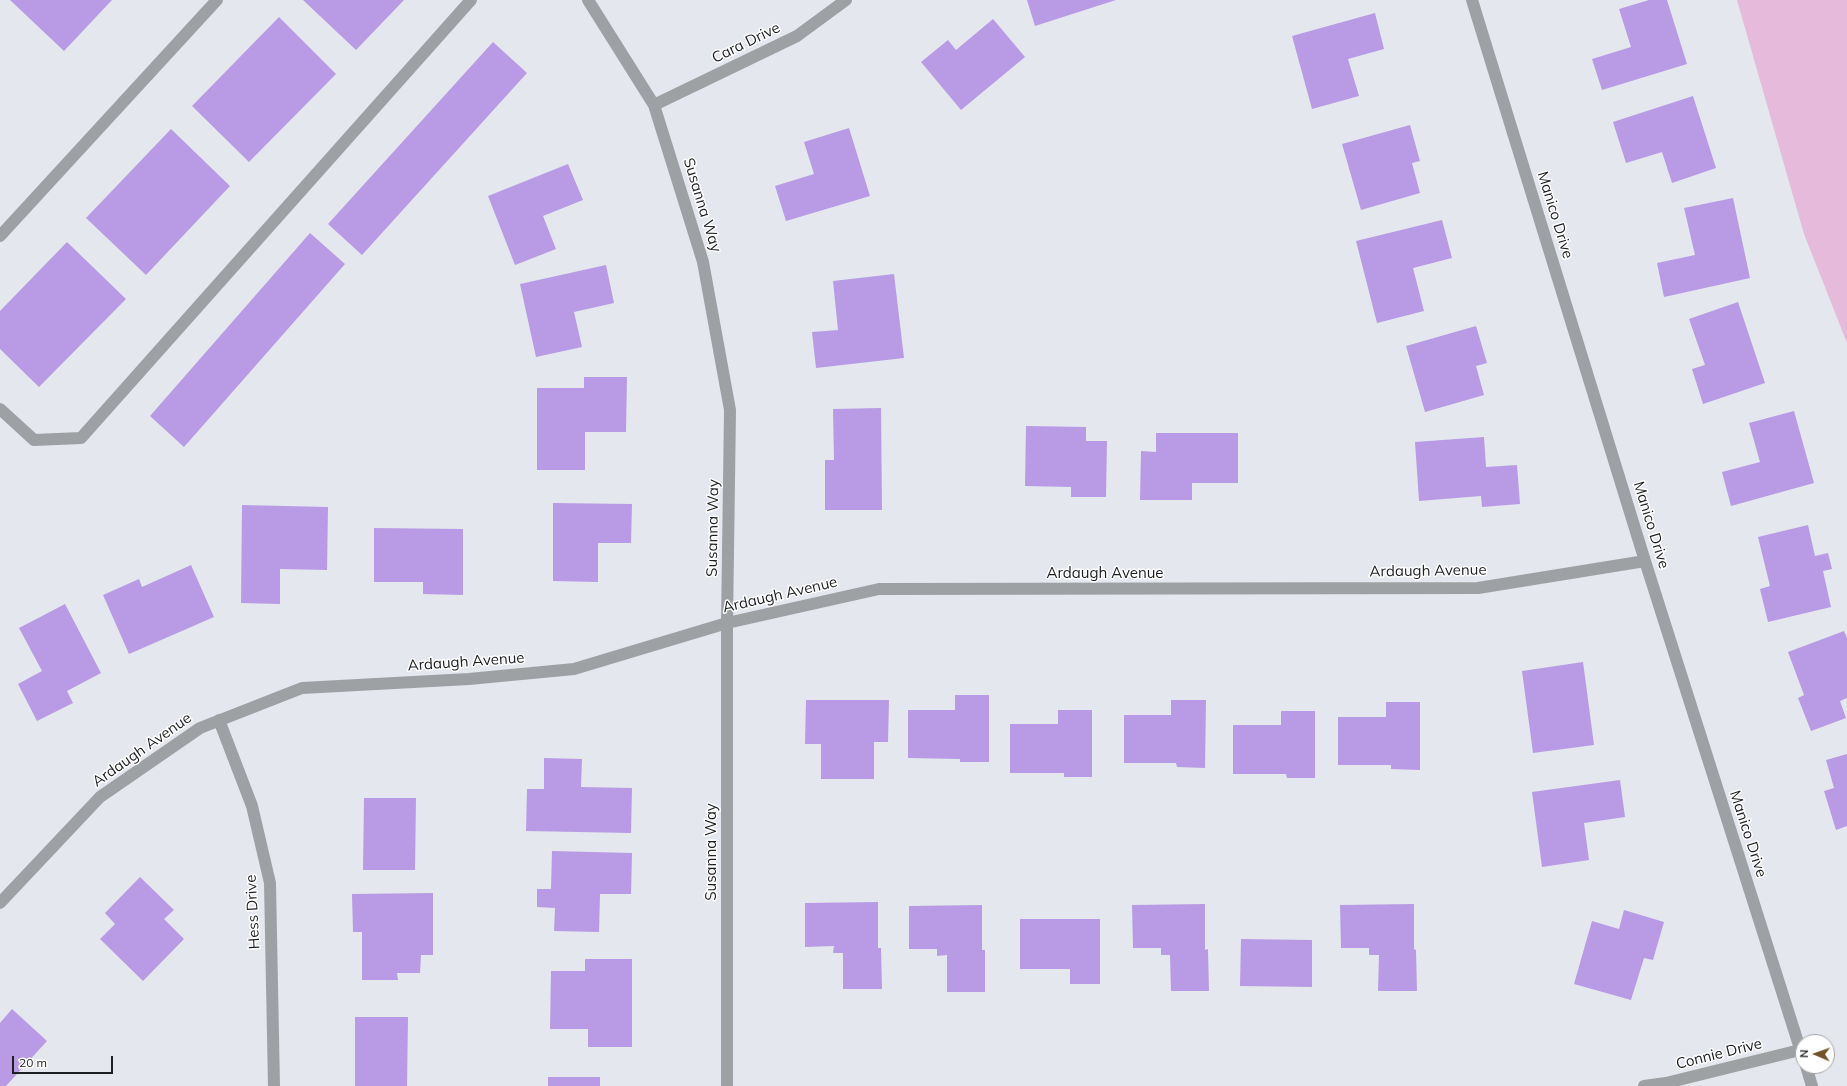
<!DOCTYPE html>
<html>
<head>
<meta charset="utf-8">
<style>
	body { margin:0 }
	#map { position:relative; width:1847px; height:1086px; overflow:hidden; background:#e4e7ee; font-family:Mulish,sans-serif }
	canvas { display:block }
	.north { position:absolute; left:1795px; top:1034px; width:40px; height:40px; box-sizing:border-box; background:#fff; border:1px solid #a5a5a7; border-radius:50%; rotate:272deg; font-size:11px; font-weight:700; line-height:16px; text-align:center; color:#1e1f22 }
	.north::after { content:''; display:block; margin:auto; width:14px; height:18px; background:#715428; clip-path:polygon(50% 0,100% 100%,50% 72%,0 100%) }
	.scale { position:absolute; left:12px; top:1056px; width:101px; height:18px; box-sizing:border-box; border:2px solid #1e1f22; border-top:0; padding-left:5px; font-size:12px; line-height:14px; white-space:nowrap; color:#1e1f22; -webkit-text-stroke:3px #fff; paint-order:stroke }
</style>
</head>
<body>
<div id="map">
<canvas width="1847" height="1086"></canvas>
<div class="north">N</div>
<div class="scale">20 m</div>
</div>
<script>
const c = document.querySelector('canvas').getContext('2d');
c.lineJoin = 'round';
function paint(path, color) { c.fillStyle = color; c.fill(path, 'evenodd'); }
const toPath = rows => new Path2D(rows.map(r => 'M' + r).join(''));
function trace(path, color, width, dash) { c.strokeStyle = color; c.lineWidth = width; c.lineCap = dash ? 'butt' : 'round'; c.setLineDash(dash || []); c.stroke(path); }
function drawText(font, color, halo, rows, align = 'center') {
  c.font = font + ' Mulish,sans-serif'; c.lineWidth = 3; c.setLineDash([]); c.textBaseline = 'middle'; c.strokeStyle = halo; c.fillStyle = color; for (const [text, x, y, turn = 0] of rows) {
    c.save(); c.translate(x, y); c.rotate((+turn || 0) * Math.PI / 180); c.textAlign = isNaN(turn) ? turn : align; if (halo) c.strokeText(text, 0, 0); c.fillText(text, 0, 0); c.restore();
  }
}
paint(toPath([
	[1737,0,1847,0,1847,343,1804,234]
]), '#e5bada');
paint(toPath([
	[10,0,112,0,64,51],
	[303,0,404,0,356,50],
	[1027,0,1116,0,1035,26],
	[1649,0,1667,0,1687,64,1602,90,1592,59,1631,47,1619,9],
	[1375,13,1384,49,1348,59,1359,96,1312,109,1292,36],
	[279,17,336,74,249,162,192,106],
	[993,19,1025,57,961,110,921,62,948,40,956,50],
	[493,42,527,73,362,255,328,224],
	[1693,96,1716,168,1672,183,1662,152,1626,163,1613,122],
	[1410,125,1420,161,1412,163,1420,193,1361,210,1342,144],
	[849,128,870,196,786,221,775,186,814,174,804,142],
	[171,129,230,186,146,275,86,218],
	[568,164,583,200,543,216,556,249,515,265,488,196],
	[1733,198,1750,278,1664,297,1657,263,1695,255,1684,208],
	[1442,220,1452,258,1413,268,1424,311,1377,323,1356,241],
	[310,233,345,264,184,447,150,416],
	[67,242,126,299,39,387,0,349,0,311],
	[606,265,614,303,574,312,582,347,536,357,520,284],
	[894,274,904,358,816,368,812,332,838,330,833,281],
	[1738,302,1765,383,1703,404,1692,369,1705,365,1689,319],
	[1476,326,1487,363,1476,366,1484,395,1425,412,1406,346],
	[584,377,627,377,626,432,585,432,585,470,537,470,537,388,584,388],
	[881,408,882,510,825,510,825,460,834,460,833,409],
	[1794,411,1814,483,1731,506,1722,472,1760,462,1749,423],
	[1026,426,1086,427,1086,441,1107,441,1106,497,1071,497,1071,487,1025,486],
	[1156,433,1238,433,1238,483,1192,483,1192,500,1140,500,1141,451,1156,452],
	[1484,437,1486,467,1517,465,1520,504,1482,507,1481,496,1419,501,1415,442],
	[553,503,632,504,631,543,598,543,598,582,553,581],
	[242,505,328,507,327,570,280,569,280,604,241,603],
	[1808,525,1815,556,1828,553,1832,569,1823,571,1831,607,1768,622,1760,589,1770,586,1758,537],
	[374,528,463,529,463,595,423,594,423,582,374,582],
	[191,565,214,617,129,654,103,595,139,579,142,587],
	[65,604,101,673,67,691,73,703,37,721,18,684,42,671,19,628],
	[1844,631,1847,638,1847,698,1840,701,1846,718,1811,731,1798,698,1804,695,1788,652],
	[1583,662,1594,745,1533,753,1522,671],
	[955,695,989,695,989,762,960,762,960,759,908,758,908,710,955,710],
	[806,700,889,700,888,742,874,742,874,779,821,779,821,744,805,744],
	[1171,700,1206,700,1205,768,1177,767,1176,763,1124,763,1124,715,1171,715],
	[1386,702,1420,702,1420,770,1391,769,1391,765,1338,765,1338,717,1386,717],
	[1058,710,1092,710,1092,777,1064,777,1064,773,1010,773,1010,724,1058,724],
	[1281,711,1315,711,1315,778,1287,778,1286,774,1233,774,1233,725,1281,725],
	[1847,754,1847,826,1836,830,1824,791,1834,788,1826,760],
	[544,758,582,759,581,787,632,788,631,833,526,831,527,789,544,789],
	[1620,780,1625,817,1584,823,1589,860,1542,867,1532,792],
	[364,798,416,798,415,870,363,870],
	[552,851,632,853,631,894,600,894,599,932,554,931,555,908,537,907,537,889,551,889],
	[140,877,174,910,164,919,184,939,143,981,100,939,115,924,105,913],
	[433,893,433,955,421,955,420,973,397,973,398,980,362,980,362,932,353,932,352,894],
	[878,902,878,948,881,948,882,989,843,989,843,953,833,953,834,946,805,947,805,903],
	[1205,904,1205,950,1208,949,1209,991,1171,991,1170,955,1161,955,1161,948,1133,948,1132,905],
	[1414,904,1414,949,1416,950,1417,991,1378,991,1379,955,1369,955,1369,948,1341,948,1340,905],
	[982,905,982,950,985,950,985,992,947,992,947,955,937,956,937,949,909,949,909,906],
	[1624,910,1664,922,1653,960,1644,958,1631,1000,1574,984,1592,921,1619,929],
	[1020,919,1100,919,1100,984,1070,984,1070,969,1020,969],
	[1241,939,1312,940,1312,987,1240,986],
	[585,959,632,959,632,1047,588,1047,588,1029,550,1029,551,971,585,971],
	[12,1009,47,1041,6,1086,0,1086,0,1023],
	[355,1017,408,1017,407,1086,355,1086],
	[548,1077,600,1077,600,1086,548,1086]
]), '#b89be4');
trace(toPath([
	[0,236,217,0],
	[0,409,34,440,81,438,471,0]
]), '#9ea1a4', 12);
trace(toPath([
	[588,0,654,105,703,262,730,410,727,623,727,1086],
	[1472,0,1645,561,1803,1058],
	[654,105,797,36,846,0],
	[219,720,252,806,270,883,274,1086],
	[0,903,100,797,200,728,302,688,469,679,574,669,727,623,879,589,1478,588,1645,561],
	[1806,1066,1812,1086],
	[1644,1086,1666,1083,1800,1050]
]), '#9ea1a4', 12);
drawText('15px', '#1e1f22', '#fff', [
	["Cara Drive",746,43,-26],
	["Susanna Way",702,205,73],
	["Manico Drive",1555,215,73],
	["Manico Drive",1651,525,73],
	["Susanna Way",713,528,-89],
	["Ardaugh Avenue",1428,571,-1],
	["Ardaugh Avenue",1105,573],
	["Ardaugh Avenue",780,595,-13],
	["Ardaugh Avenue",466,662,-4],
	["Ardaugh Avenue",142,750,-35],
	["Manico Drive",1748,834,72],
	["Susanna Way",711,852,-90],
	["Hess Drive",253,912,-93],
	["Connie Drive",1719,1054,-14]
]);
</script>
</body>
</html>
